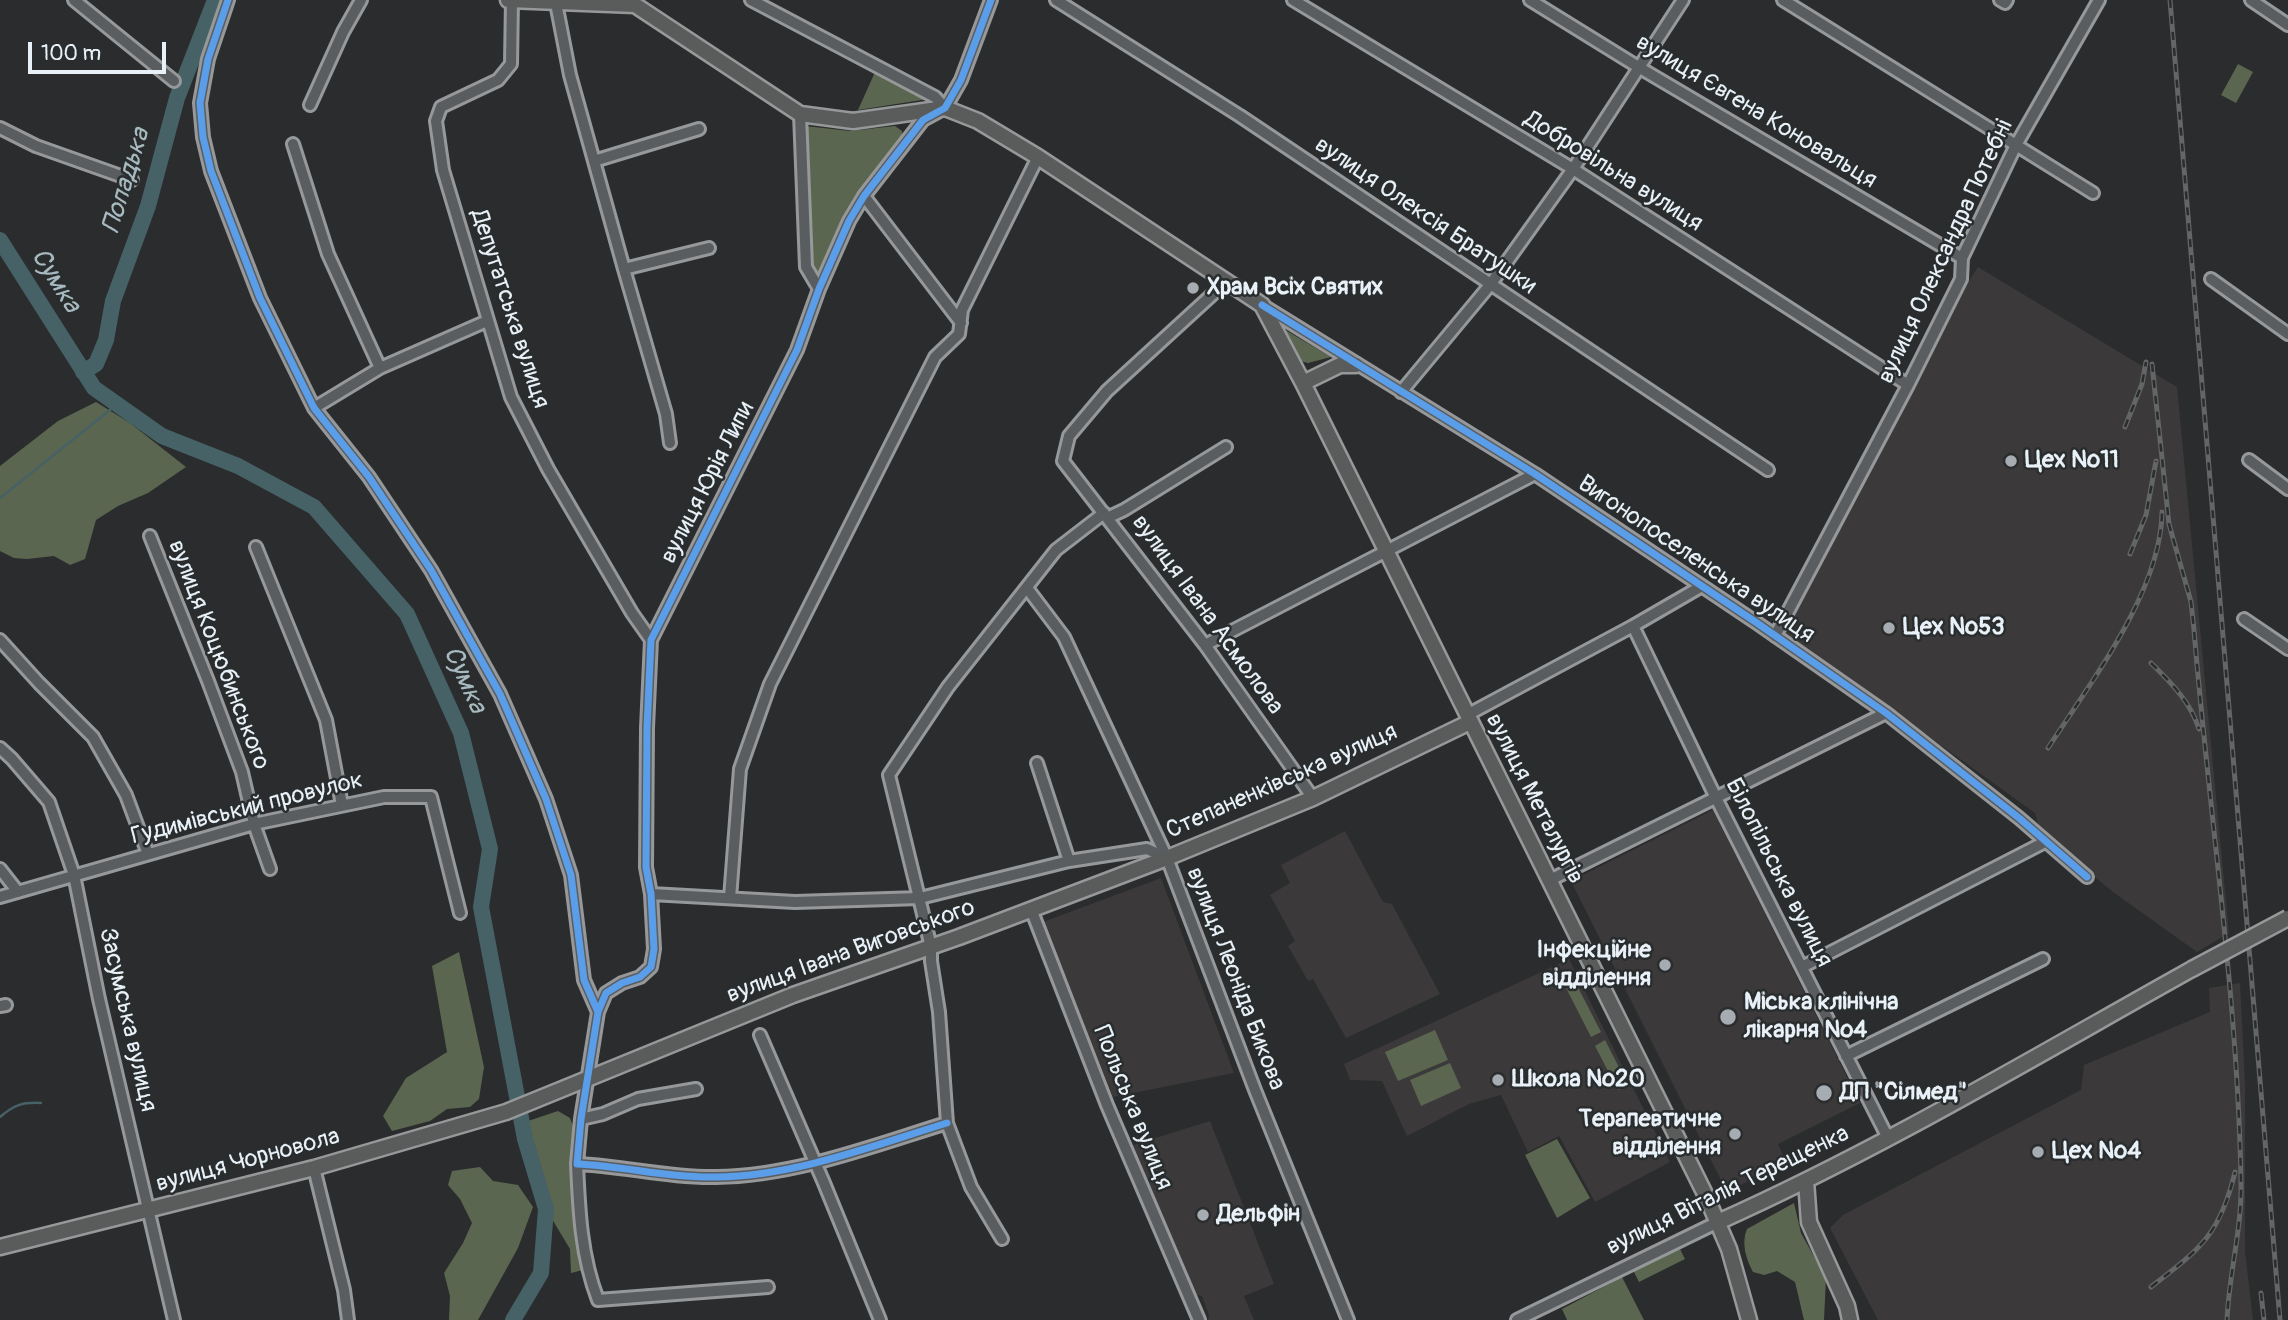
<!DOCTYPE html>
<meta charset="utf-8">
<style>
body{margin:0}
#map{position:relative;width:2288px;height:1320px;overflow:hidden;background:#2b2c2d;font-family:Pangolin,sans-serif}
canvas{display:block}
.scale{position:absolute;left:28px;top:42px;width:138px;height:32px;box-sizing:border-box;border:4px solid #e8f1f8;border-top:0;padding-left:9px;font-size:21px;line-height:24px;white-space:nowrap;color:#e8f1f8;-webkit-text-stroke:5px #2a2d2e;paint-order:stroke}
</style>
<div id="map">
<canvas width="2288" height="1320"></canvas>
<div class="scale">100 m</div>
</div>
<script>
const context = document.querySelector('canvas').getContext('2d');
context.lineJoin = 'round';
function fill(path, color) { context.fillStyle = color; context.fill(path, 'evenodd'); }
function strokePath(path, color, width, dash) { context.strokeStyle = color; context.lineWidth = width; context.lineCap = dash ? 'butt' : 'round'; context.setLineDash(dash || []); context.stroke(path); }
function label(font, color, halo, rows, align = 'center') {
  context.font = font + ' Pangolin,sans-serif'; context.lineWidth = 5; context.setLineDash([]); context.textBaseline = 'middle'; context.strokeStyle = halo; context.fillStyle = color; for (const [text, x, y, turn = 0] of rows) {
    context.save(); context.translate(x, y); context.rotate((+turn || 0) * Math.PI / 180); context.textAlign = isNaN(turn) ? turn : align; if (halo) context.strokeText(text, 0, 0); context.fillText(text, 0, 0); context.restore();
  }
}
const built = new Path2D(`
 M 1978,267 L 2177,387 L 2229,933 L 2197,952 L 2113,892 L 2040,831 L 2035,813 L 1785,633 L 1967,284 Z
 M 1713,810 L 1860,1103 L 1778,1144 L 1786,1162 L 1727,1192 L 1571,881 Z
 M 1345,831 L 1383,902 L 1392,904 L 1440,994 L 1346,1038 L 1313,979 L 1308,981 L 1288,946 L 1295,941 L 1270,895 L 1290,883 L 1281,865 Z
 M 1161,878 L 1234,1073 L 1113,1097 L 1043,922 Z
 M 1569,959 L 1670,1162 L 1595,1202 L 1559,1136 L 1528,1152 L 1501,1095 L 1469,1104 L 1407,1136 L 1382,1081 L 1350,1080 L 1344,1064 Z
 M 2240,983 L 2245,1084 L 2245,1251 L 2253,1320 L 1878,1320 L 1830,1228 L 1843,1215 L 2081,1090 L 2084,1065 L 2210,1012 L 2209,988 Z
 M 1210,1121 L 1274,1284 L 1244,1296 L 1254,1320 L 1208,1320 L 1209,1315 L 1202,1296 L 1193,1294 L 1130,1146 Z`);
const green = new Path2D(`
 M 2238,64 L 2253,72 L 2236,103 L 2221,95 Z
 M 875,72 L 928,99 L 858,110 Z
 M 805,126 L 850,131 L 895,126 L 902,131 L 902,137 L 851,207 L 818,274 L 811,265 Z
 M 1282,328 L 1331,357 L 1308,363 L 1300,361 Z
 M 96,402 L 130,423 L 186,467 L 148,493 L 118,506 L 96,520 L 85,559 L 70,565 L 54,556 L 27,559 L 14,558 L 0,551 L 0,466 L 58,421 Z
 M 459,952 L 484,1067 L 479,1099 L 470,1107 L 447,1109 L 430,1121 L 392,1131 L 383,1116 L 406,1078 L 447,1052 L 432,966 Z
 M 1570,972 L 1601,1032 L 1591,1037 L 1561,978 Z
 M 1435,1030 L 1448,1060 L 1398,1081 L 1385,1052 Z
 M 1605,1040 L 1628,1085 L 1618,1090 L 1595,1046 Z
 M 1450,1063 L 1461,1088 L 1421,1106 L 1410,1080 Z
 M 558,1111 L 570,1118 L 581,1147 L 574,1210 L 583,1270 L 571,1273 L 570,1249 L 546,1209 L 522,1123 Z
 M 1557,1139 L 1590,1198 L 1557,1218 L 1525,1155 Z
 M 480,1167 L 493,1181 L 518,1185 L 533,1207 L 518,1248 L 478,1320 L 449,1320 L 450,1296 L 444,1273 L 463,1243 L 472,1223 L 460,1199 L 448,1185 L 452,1171 Z
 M 1794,1203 L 1801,1233 L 1826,1278 L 1824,1320 L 1804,1320 L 1795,1282 L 1777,1271 L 1764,1275 L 1753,1272 C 1746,1259 1741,1243 1747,1229 Z
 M 1679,1247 L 1685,1259 L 1639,1282 L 1633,1270 Z
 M 1622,1277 L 1644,1320 L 1567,1320 L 1562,1309 Z`);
const stream = new Path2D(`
 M 0,498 L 116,405
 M 0,1117 C 14,1105 22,1102 41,1103`);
const river = new Path2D(`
 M 0,240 L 94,388 L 162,436 L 238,466 L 314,507 L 407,614 L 461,733 L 490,849 L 481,907 L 525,1139 L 546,1209 L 541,1273 L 513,1320
 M 83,372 L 96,364 L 106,340 L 113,301 L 148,206 L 177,98 L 215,0`);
const minor = new Path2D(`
 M 74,0 L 174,81
 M 228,0 L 208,59 L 200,103 L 203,137 L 211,171 L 260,298 L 314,408 L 369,477 L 431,570 L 500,694 L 546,799 L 571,875 L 584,980 L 598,1012 L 581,1119 L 577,1164 C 624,1166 669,1178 716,1177 C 795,1176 872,1146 947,1123
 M 512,0 L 511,64 L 498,80 L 441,107 L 436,121 L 443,170 L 511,397 L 548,469 L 632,613 L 651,640
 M 751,0 L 935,97 L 945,108
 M 1056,0 L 1240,116 L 1768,470
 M 1293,0 L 1573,169 L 1908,385
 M 1530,0 L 1640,68 L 1962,258
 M 1783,0 L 2093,193
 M 2000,0 L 2005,3 L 2007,0
 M 2251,0 L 2288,25
 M 556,3 L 570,75 L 594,161
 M 310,105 L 343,32 L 361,0
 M 800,114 L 806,267 L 819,289
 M 0,128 L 36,146 L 132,180
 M 293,144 L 328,254 L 380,368
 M 864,196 L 961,323
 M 624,269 L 594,161 L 699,129
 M 2211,279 L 2288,334
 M 1226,282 L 1107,391 L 1069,436 L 1063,461 L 1205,645 L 1313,798
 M 1262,305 L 1535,474 L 1757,623 L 1886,713 L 2019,818 L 2087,877
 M 1401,392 L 1490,285 L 1573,169 L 1683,0
 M 314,408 L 380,368 L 487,321
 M 670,443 L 666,414 L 624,269 L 709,248
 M 2249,460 L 2288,489
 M 1109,517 L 1124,510 L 1226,447
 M 150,536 L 208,681 L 242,772 L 254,824 L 270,869
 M 256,547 L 326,720 L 342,805
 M 1027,588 L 1064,637 L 1167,858 L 1255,1090 L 1348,1320
 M 2244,619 L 2288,649
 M 1633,626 L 1716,798 L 1888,1138
 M 1775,636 L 1908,385 L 1961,279 L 1962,258 L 2016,145 L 2099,0
 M 0,640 L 39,683 L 93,737 L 126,795 L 148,854
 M 1205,645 L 1535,474
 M 1467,715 L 1633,626 L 1702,586
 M 0,748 L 12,759 L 49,802 L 74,875 L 99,999 L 174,1320
 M 1037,763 L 1069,861
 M 0,869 L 18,892
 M 1550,880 L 1886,713
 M 651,894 L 795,902 L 920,898 L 1069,861 L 1147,849 L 1167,858
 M 0,897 L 254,824 L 384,797 L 431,797 L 460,913
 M 730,898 L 740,769 L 770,684 L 935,357 L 959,334 L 962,310 L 1038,157
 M 1031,909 L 1107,1105 L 1199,1320
 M 1802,967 L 2045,842
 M 0,1006 L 6,1005
 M 598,1012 L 606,993 L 622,983 L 640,977 L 651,967 L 654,949 L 651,894 L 646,867 L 647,728 L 651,640 L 797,350 L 819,289 L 849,221 L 864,196 L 923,120 L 945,108 L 961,80 L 991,0
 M 760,1035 L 824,1183 L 880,1320
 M 1846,1056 L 2043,959
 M 581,1119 L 603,1114 L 638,1099 L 696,1089
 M 577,1164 C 579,1210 581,1256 598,1300 L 768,1287
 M 314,1168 L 344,1290 L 348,1320
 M 1002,1239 L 971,1187 L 947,1123 L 939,1012 L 931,961 L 931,947 L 889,775 L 948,687 L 1056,550 L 1104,513
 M 1517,1320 L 1718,1222`);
const major = new Path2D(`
 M 508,0 L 635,5 L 800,114 L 853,121 L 945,108 L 978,121 L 1038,157 L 1262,305 L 1303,383 L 1707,1198 L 1729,1249 L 1749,1320
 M 1303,383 L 1340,365 L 1356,365
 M 1806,1181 L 1809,1222 L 1847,1306 L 1850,1320
 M 1718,1222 C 1881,1149 2036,1056 2192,969
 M 0,1247 L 314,1168 L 506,1112 L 793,995 L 959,937 L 1167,858 L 1313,798 L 1470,722`);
const rail = new Path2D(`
 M 2170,0 L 2280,1320
 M 2152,364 L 2169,524 L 2191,602 L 2194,630 C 2209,814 2238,998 2241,1183 C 2242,1229 2229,1273 2227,1320
 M 2125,427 L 2142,384 L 2146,362
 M 2130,554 L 2146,515 L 2156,461
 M 2151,663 C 2171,683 2190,701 2199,729
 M 2048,748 C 2090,683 2161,592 2162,512
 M 2151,1287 C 2200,1249 2220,1235 2235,1172
 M 2261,1293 L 2264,1320`);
const majorBridge = new Path2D(`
 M 2192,969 L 2288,918`);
const cycleway = new Path2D(`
 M 228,0 L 208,59 L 200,103 L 203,137 L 211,171 L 260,298 L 314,408 L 369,477 L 431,570 L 500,694 L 546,799 L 571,875 L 584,980 L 598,1012 L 581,1119 L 577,1164 C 624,1166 669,1178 716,1177 C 795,1176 872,1146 947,1123
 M 1262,305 L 1535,474 L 1757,623 L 1886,713 L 2019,818 L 2087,877
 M 598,1012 L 606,993 L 622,983 L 640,977 L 651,967 L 654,949 L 651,894 L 646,867 L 647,728 L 651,640 L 797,350 L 819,289 L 849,221 L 864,196 L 923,120 L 945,108 L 961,80 L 991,0`);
const markers = [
 [1193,288,7,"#a6acb1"],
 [2011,461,7,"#a6acb1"],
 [1889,628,7,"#a6acb1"],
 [1665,965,7,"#a6acb1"],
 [1728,1017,9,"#a6acb1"],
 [1498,1080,7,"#a6acb1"],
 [1824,1093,9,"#a6acb1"],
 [1735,1134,7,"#a6acb1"],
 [2038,1152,7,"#a6acb1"],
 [1203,1215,7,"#a6acb1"]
];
const streetNames = [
 ["вулиця Євгена Коновальця",1756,112,31],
 ["Добровільна вулиця",1613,172,32],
 ["вулиця Олексія Братушки",1425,216,34],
 ["вулиця Олександра Потебні",1946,252,-65],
 ["Депутатська вулиця",509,309,72],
 ["вулиця Юрія Липи",708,483,-63],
 ["Вигонопоселенська вулиця",1696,560,34],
 ["вулиця Івана Асмолова",1207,615,54],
 ["вулиця Коцюбинського",218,655,69],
 ["Степаненківська вулиця",1282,782,-24],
 ["вулиця Металургів",1534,799,63],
 ["Гудимівський провулок",247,809,-14],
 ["Білопільська вулиця",1778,873,63],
 ["вулиця Івана Виговського",851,952,-20],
 ["вулиця Леоніда Бикова",1235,979,69],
 ["Засумська вулиця",127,1020,77],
 ["Польська вулиця",1132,1108,68],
 ["вулиця Чорновола",248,1161,-15],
 ["вулиця Віталія Терещенка",1728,1191,-26]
];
const poiNames = [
 ["Храм Всіх Святих",1207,288],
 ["Цех №11",2025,461],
 ["Цех №53",1903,628],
 ["Інфекційне",1651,951,"right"],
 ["відділення",1651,979,"right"],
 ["Міська клінічна",1744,1003],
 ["лікарня №4",1744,1031],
 ["Школа №20",1512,1080],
 ["ДП \"Сілмед\"",1840,1093],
 ["Терапевтичне",1721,1120,"right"],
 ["відділення",1721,1148,"right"],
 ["Цех №4",2052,1152],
 ["Дельфін",1217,1215]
];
const waterNames = [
 ["Попадька",127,181,-73],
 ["Сумка",55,281,58],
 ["Сумка",464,680,66]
];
fill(built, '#3c393a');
fill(green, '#5b6650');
strokePath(stream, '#466266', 2.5);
strokePath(river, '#466266', 16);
strokePath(minor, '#96989a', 16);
strokePath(major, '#96989a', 19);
strokePath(minor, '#5a5d60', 10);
strokePath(major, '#5a5b5b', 14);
strokePath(rail, '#636566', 5);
strokePath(rail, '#2a2d2e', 2.5, [8]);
strokePath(majorBridge, '#96989a', 19, []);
strokePath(majorBridge, '#5a5b5b', 14);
strokePath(cycleway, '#5a9eea', 7);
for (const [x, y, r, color] of markers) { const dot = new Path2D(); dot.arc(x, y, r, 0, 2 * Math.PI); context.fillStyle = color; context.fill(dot); strokePath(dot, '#2a2d2e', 2.5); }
label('24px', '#e8f1f8', '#2a2d2e', streetNames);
label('bold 24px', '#e8f1f8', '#2a2d2e', poiNames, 'left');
label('italic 26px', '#a8bac0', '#2a2d2e', waterNames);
</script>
